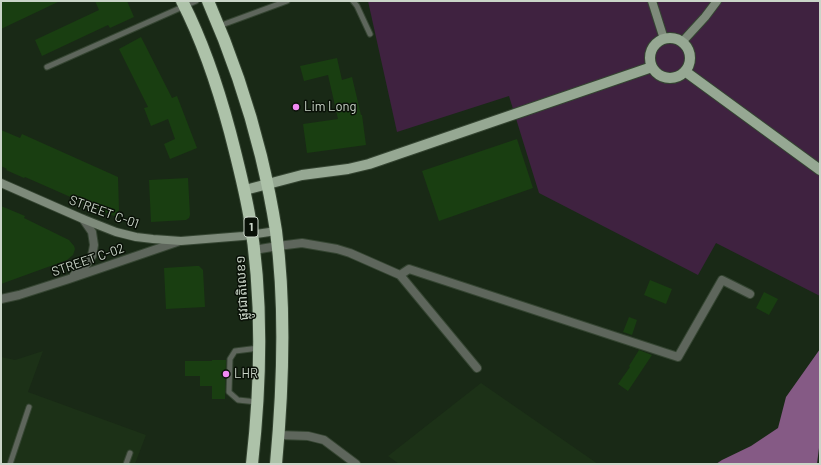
<!DOCTYPE html>
<meta charset="utf-8">
<style>
body{margin:0}
#map{position:relative;width:821px;height:465px;overflow:hidden;background:#192916;font-family:Barlow,sans-serif}
canvas{display:block}
.frame{position:absolute;inset:0;border:2px solid #cad5c8;pointer-events:none}
</style>
<div id="map">
<canvas width="821" height="465"></canvas>
<div class="frame"></div>
</div>
<script>
const context = document.querySelector('canvas').getContext('2d');
context.lineJoin = 'round';
function fill(path, color) { context.fillStyle = color; context.fill(path, 'evenodd'); }
function strokePath(path, color, width, dash) { context.strokeStyle = color; context.lineWidth = width; context.lineCap = dash ? 'butt' : 'round'; context.setLineDash(dash || []); context.stroke(path); }
function label(font, color, halo, rows, align = 'center') {
  context.font = font + ' Barlow,"Noto Sans Khmer",sans-serif'; context.lineWidth = 3; context.setLineDash([]); context.textBaseline = 'middle'; context.strokeStyle = halo; context.fillStyle = color; for (const [text, x, y, turn = 0] of rows) {
    context.save(); context.translate(x, y); context.rotate((+turn || 0) * Math.PI / 180); context.textAlign = isNaN(turn) ? turn : align; if (halo) context.strokeText(text, 0, 0); context.fillText(text, 0, 0); context.restore();
  }
}
const built = new Path2D(`
 M 43,351 L 28,392 L 146,435 L 135,464 L 1,464 L 1,357 L 15,360 Z
 M 481,383 L 598,464 L 399,464 L 388,456 Z`);
const green = new Path2D(`
 M 368,1 L 820,1 L 820,296 L 716,243 L 698,275 L 539,193 L 509,96 L 397,132 Z`);
const water = new Path2D(`
 M 820,349 L 820,440 L 817,464 L 716,464 L 722,460 L 751,446 L 778,428 L 786,397 Z`);
const building = new Path2D(`
 M 1,1 L 60,1 L 1,29 Z
 M 95,1 L 127,1 L 134,17 L 110,28 L 108,25 L 42,56 L 35,40 L 99,10 Z
 M 141,37 L 172,98 L 177,96 L 197,148 L 170,159 L 164,144 L 175,139 L 168,119 L 151,126 L 144,108 L 148,107 L 119,49 Z
 M 337,58 L 342,80 L 352,77 L 361,115 L 362,115 L 366,145 L 307,153 L 303,124 L 338,119 L 328,75 L 304,81 L 300,66 Z
 M 1,130 L 20,138 L 22,134 L 118,177 L 119,210 L 116,217 L 25,177 L 24,178 L 6,170 L 7,169 L 1,166 Z
 M 517,139 L 533,188 L 439,221 L 422,171 Z
 M 188,178 L 190,215 L 189,218 L 186,220 L 151,222 L 149,180 Z
 M 1,206 L 25,216 L 24,218 L 69,240 L 74,246 L 75,249 L 73,255 L 67,260 L 1,284 Z
 M 196,266 L 199,266 L 203,270 L 205,307 L 166,309 L 164,268 Z
 M 650,280 L 672,289 L 666,304 L 644,295 Z
 M 764,292 L 778,299 L 769,315 L 756,308 Z
 M 629,317 L 637,320 L 632,335 L 623,332 Z
 M 639,350 L 652,355 L 628,391 L 618,384 L 630,367 L 629,366 Z
 M 212,360 L 226,360 L 225,399 L 212,399 L 212,386 L 200,386 L 200,376 L 185,376 L 185,361 L 212,361 Z`);
const lane = new Path2D(`
 M 353,1 L 357,6 L 370,34
 M 219,26 L 287,1
 M 47,67 L 196,1
 M 257,402 L 238,400 L 229,392 L 230,359 L 235,351 L 259,348
 M 10,464 L 29,407
 M 126,464 L 130,453`);
const street = new Path2D(`
 M 254,250 L 278,246 L 302,243 L 337,249 L 350,253 L 400,275 L 477,368
 M 74,275 L 86,265 L 92,256 L 94,245 L 92,232 L 83,219
 M 400,275 L 409,269 L 678,357 L 722,280 L 750,294
 M 1,299 L 19,295 L 69,279 L 180,241
 M 278,435 L 308,436 L 324,440 L 356,464`);
const secondary = new Path2D(`
 M 652,1 L 664,39
 M 683,41 L 705,17 L 717,1
 M 1,183 L 83,219 L 116,232 L 136,237 L 153,239 L 181,241 L 243,236 L 276,231`);
const primary = new Path2D(`
 M650 58a20 20 0 1 1 40 0a20 20 0 1 1-40 0Z
 M 686,72 L 820,170
 M 245,190 L 302,175 L 348,169 L 369,164 L 652,67`);
const highway = new Path2D(`
 M 182,1 C 203,42 218,87 230,132 C 237,159 244,186 249,214 C 263,294 261,383 252,464
 M 208,1 C 230,51 248,103 261,156 C 267,181 272,205 276,231 C 286,306 283,388 276,464`);
const markers = [
 [296,107,4,"#f28af3"],
 [226,374,4,"#f28af3"]
];
const shields = [
 [251,227,14]
];
const shieldNames = [
 ["1",251,227]
];
const poiNames = [
 ["Lim Long",304,107],
 ["LHR",234,374]
];
const streetNames = [
 ["STREET C-01",104,212,20],
 ["STREET C-02",88,260,-19],
 ["ផ្លូវជាតិលេខ១",242,288,-93]
];
fill(built, '#1c3117');
fill(green, '#3f2240');
fill(water, '#855a85');
fill(building, '#193e11');
strokePath(lane, '#354532', 7);
strokePath(street, '#354532', 10);
strokePath(secondary, '#354532', 10);
strokePath(primary, '#354532', 12);
strokePath(highway, '#354532', 14);
strokePath(lane, '#5e665c', 5);
strokePath(street, '#5e665c', 8);
strokePath(secondary, '#7e8b7b', 8);
strokePath(primary, '#96a893', 10);
strokePath(highway, '#adc2a9', 12);
for (const [x, y, r, color] of markers) { const dot = new Path2D(); dot.arc(x, y, r, 0, 2 * Math.PI); context.fillStyle = color; context.fill(dot); strokePath(dot, '#091007', 1.5); }
for (const [x, y, w] of shields) { const box = new Path2D(); box.roundRect(x - w / 2, y - 10, w, 20, 3); context.fillStyle = '#091007'; context.fill(box); strokePath(box, '#cad5c8', 1); }
label('bold 12px', '#cad5c8', null, shieldNames);
label('13px', '#cad5c8', '#091007', poiNames, 'left');
label('13px', '#cad5c8', '#091007', streetNames);
</script>
